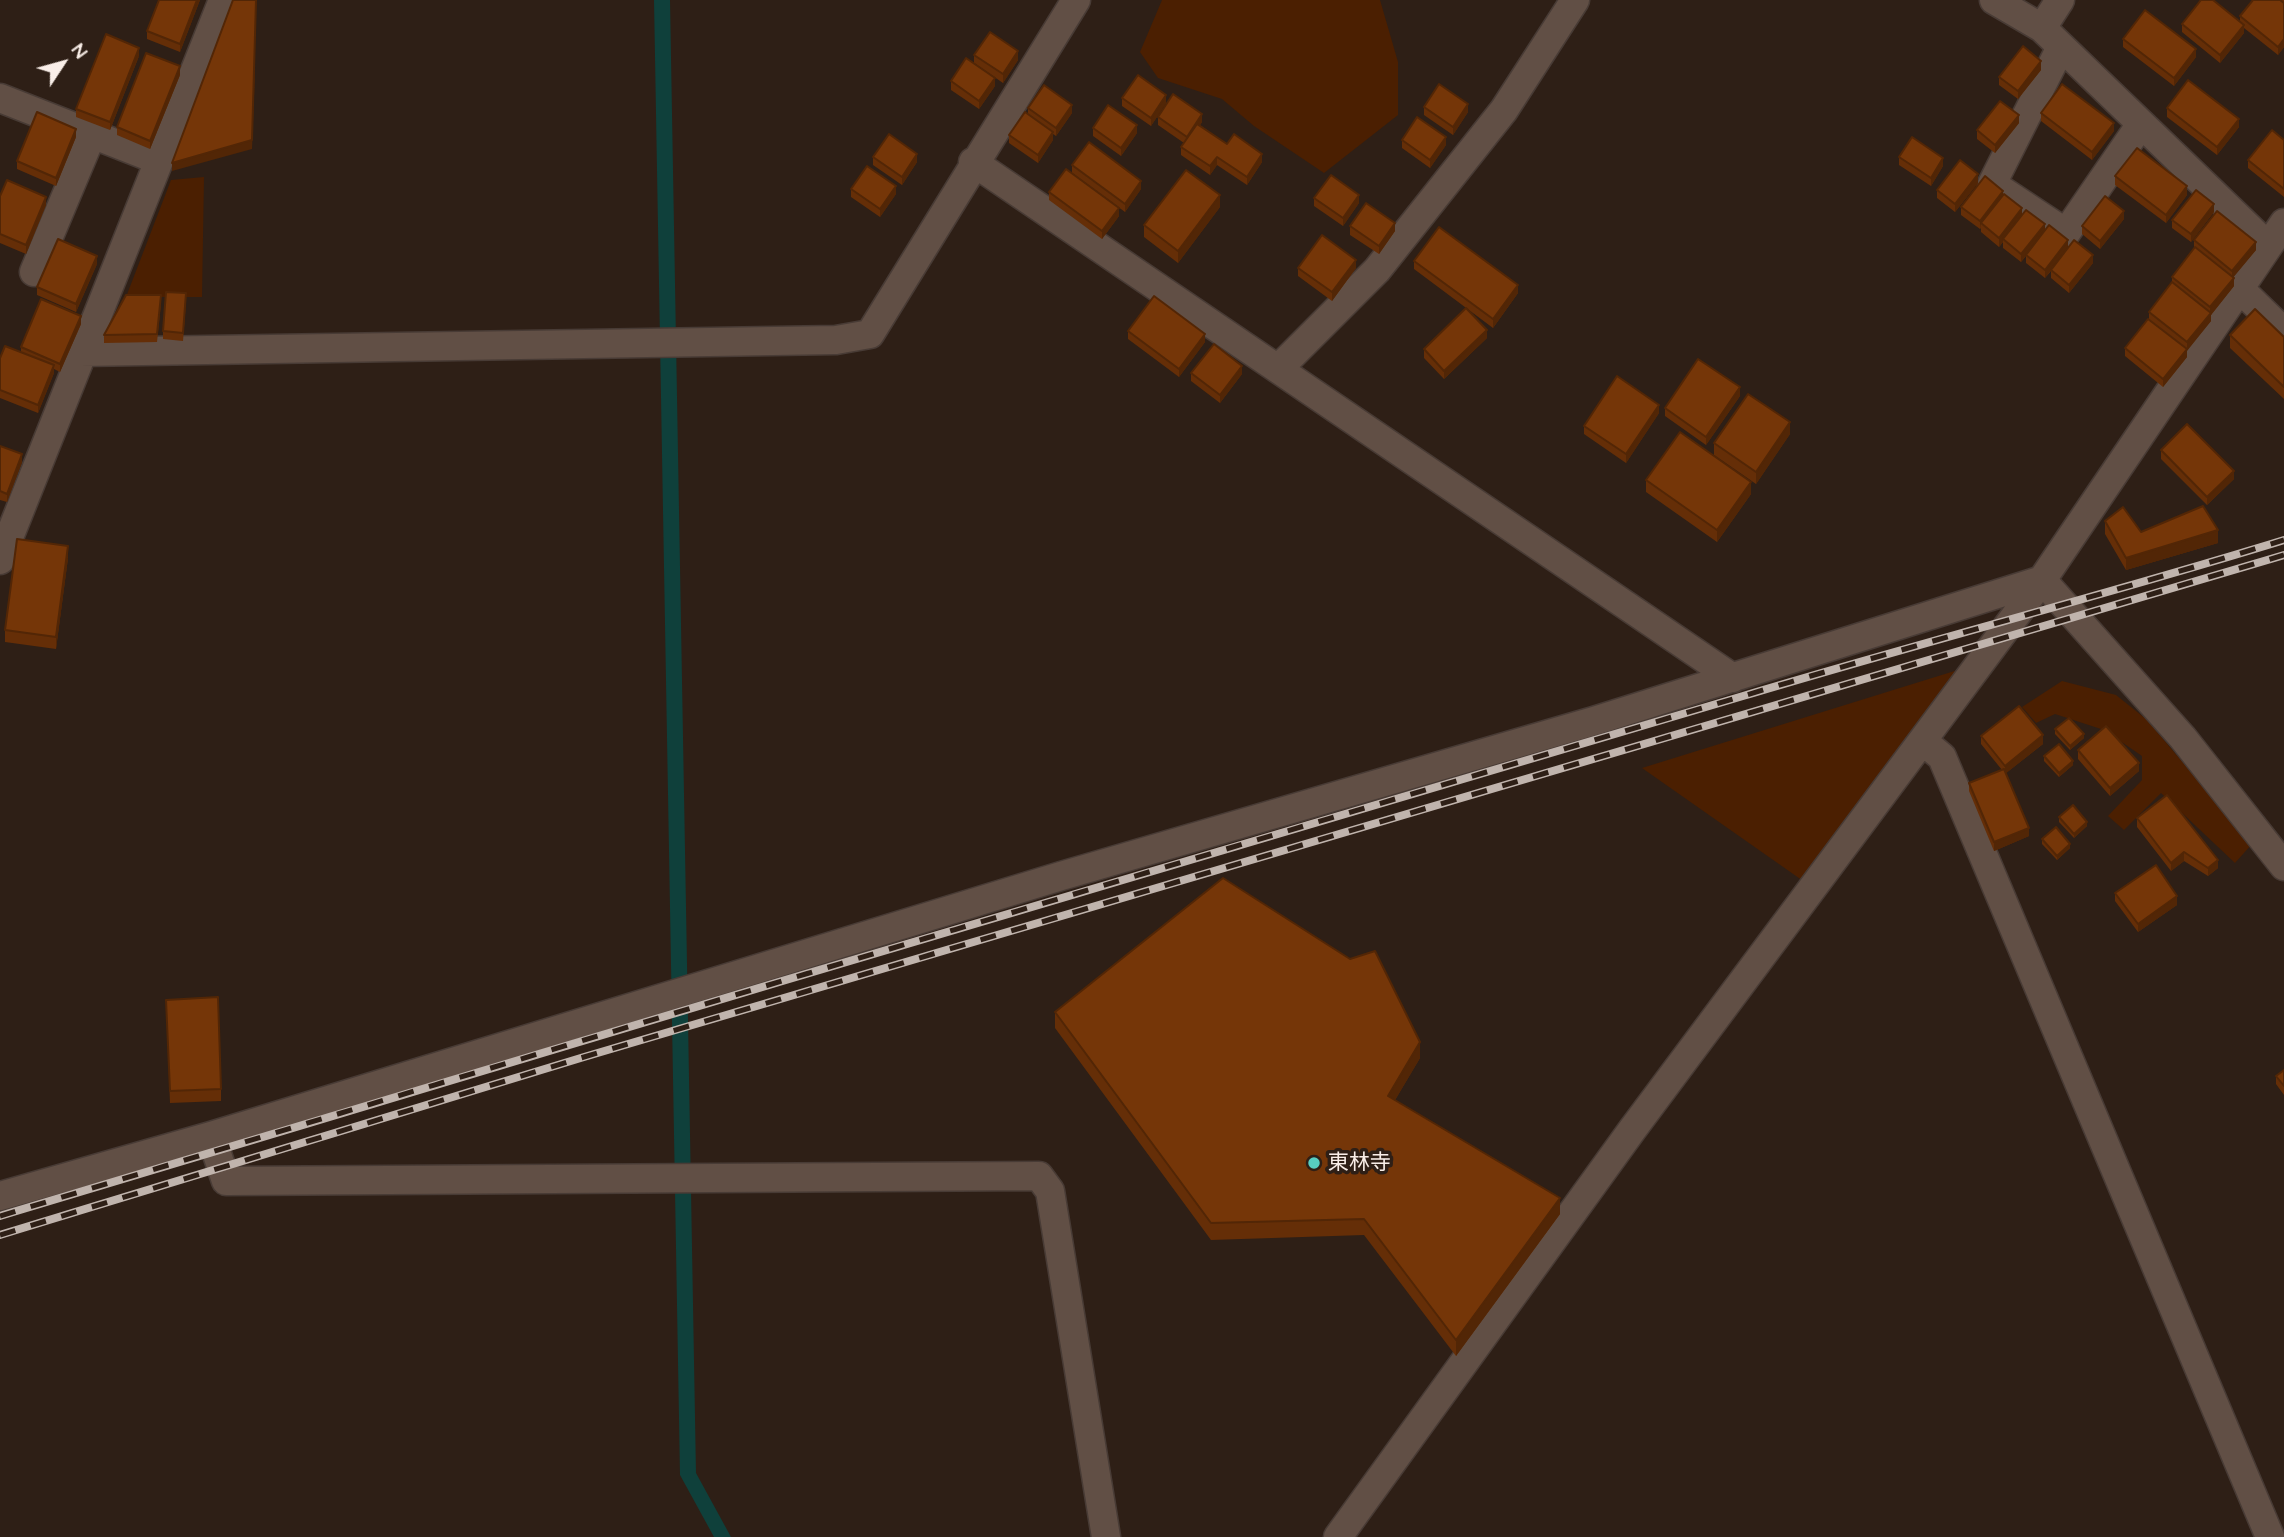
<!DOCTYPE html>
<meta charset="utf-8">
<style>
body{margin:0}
#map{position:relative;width:2284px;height:1537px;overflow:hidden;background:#2e1f16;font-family:Quicksand,sans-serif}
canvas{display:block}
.north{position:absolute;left:28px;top:28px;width:70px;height:70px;-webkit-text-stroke:5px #2e1f16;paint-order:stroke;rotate:54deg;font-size:19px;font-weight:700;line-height:28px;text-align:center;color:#f9eee8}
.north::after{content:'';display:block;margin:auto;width:24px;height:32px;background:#f9eee8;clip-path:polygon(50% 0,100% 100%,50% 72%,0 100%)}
</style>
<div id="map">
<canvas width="2284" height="1537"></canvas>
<div class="north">N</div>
</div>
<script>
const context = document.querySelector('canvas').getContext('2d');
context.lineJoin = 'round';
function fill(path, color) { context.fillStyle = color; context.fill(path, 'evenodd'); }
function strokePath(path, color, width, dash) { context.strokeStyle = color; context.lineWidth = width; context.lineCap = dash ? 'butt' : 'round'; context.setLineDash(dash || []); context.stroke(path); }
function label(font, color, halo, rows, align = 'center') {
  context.font = font + ' Quicksand,"Noto Sans JP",sans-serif'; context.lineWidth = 7; context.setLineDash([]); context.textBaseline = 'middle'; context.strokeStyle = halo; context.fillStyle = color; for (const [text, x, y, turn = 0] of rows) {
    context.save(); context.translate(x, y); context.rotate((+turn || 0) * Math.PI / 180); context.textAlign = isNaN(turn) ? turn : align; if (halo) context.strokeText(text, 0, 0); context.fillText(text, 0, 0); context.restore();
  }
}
const green = new Path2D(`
 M 1162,0 L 1380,0 L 1398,62 L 1398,115 L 1324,173 L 1254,126 L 1222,99 L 1158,78 L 1140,52 Z
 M 204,177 L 202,297 L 126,297 L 171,180 Z
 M 1961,669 L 1806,883 L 1642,768 Z
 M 2062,681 L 2116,695 L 2146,719 L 2252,844 L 2235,863 L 2161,793 L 2124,830 L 2108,816 L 2142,780 L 2142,756 L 2104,730 L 2055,714 L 2036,723 L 2022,707 Z`);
const water = new Path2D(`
 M 654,0 L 670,0 L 696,1473 L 731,1537 L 714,1537 L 680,1475 Z`);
const minor = new Path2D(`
 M 1994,0 L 2042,28 L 2268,246
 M 2042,28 L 2060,0
 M 2061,47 L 1992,184 L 2066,233 L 2141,124
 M 0,98 L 158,160
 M 973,162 L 1733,678
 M 34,272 L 92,134
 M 2241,290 L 2284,332
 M 81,352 L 836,340 L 870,334 L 1076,0
 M 1278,369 L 1377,270 L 1504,110 L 1575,0
 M 0,560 L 223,0
 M 2042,580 L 2183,738 L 2284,866
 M 1924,742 L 1942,757 L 2270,1537
 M 211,1136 L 226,1181 L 1039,1176 L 1050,1191 L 1106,1537
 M 0,1196 L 211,1136 L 1061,876 L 1594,721 L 2042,580
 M 1338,1537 L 1632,1130 L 2042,580 L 2284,223`);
const rail = new Path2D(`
 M 0,1216 C 580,1040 1162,868 1743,696 C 1923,642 2105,595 2284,540
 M 0,1235 L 584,1057 L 2284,555`);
const wall = new Path2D(`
 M 159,0 L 200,0 L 180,52 L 147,39 L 147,31 Z
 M 2253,0 L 2284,0 L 2284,47 L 2278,55 L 2244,28 L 2244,33 L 2220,63 L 2182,32 L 2182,24 L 2240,22 L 2240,16 Z
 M 2123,39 L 2196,57 L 2174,86 L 2123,47 Z
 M 974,55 L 1018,60 L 1003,83 L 974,63 Z
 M 139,56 L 110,130 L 76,117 L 76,109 Z
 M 2041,70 L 2018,99 L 1999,85 L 1999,77 Z
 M 180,75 L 150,149 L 117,135 L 117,127 Z
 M 951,81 L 995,86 L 979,109 L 951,90 Z
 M 1122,98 L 1166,103 L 1151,126 L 1122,106 Z
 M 1424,107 L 1468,112 L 1453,135 L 1424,115 Z
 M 1028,108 L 1072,113 L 1056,136 L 1053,134 L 1053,140 L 1038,163 L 1009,143 L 1009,135 L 1028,114 Z
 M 2167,108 L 2239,127 L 2217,155 L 2167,117 Z
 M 2041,113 L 2114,131 L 2092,160 L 2041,121 Z
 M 1158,117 L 1202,122 L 1200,125 L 1227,144 L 1262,162 L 1247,185 L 1217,165 L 1210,175 L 1181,155 L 1181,147 L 1184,143 L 1158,125 Z
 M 2019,123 L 1995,153 L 1977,139 L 1977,130 Z
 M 1093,128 L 1137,133 L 1121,156 L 1093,136 Z
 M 76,137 L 56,186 L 17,169 L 17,161 Z
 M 1402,140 L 1446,145 L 1430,168 L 1402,148 Z
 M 2284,140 L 2284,197 L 2248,168 L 2248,160 Z
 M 873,157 L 917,162 L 902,185 L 873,165 Z
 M 1899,157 L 1943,166 L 1931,186 L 1899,165 Z
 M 1072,165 L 1141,189 L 1125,212 L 1072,173 Z
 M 2115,176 L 2187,195 L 2166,223 L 2115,185 Z
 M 1978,183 L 1955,212 L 1937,198 L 1937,190 Z
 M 851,189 L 896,194 L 880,217 L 851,197 Z
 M 1049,192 L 1119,216 L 1102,239 L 1049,200 Z
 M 2003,194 L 2022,214 L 2068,248 L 2093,263 L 2069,293 L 2051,278 L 2051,271 L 2045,278 L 2026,263 L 2026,256 L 2021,262 L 2003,248 L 2003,242 L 1999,247 L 1981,232 L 1981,228 L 1980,229 L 1961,215 L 1961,207 Z
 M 0,196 L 46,205 L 26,254 L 0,243 Z
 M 1314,198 L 1359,203 L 1343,226 L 1314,206 Z
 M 1220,207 L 1178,263 L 1144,237 L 1144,225 Z
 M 2214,212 L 2191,242 L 2172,228 L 2172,220 Z
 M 2124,219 L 2100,249 L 2082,234 L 2082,226 Z
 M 1350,226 L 1395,231 L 1379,254 L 1350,235 Z
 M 2194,240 L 2256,250 L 2233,277 L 2234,286 L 2211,315 L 2211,321 L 2187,350 L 2187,357 L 2163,387 L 2125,356 L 2125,348 L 2149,319 L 2149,312 L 2172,283 L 2172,277 L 2194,248 Z
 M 1414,261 L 1518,293 L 1493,328 L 1414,269 Z
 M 97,264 L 76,312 L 37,295 L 37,287 Z
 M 1298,268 L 1356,268 L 1332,301 L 1298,276 Z
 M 186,302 L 183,341 L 163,339 L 163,331 Z
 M 161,303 L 157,342 L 104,343 L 104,335 Z
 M 81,324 L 60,372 L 54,369 L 54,373 L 38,413 L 0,398 L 0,358 L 21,352 L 21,347 Z
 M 1128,331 L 1205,342 L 1179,377 L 1128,339 Z
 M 2230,335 L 2284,337 L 2284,399 L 2230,348 Z
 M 1487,338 L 1444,379 L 1424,358 L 1424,349 Z
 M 1191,373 L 1242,374 L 1220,403 L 1191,381 Z
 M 1740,396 L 1706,445 L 1665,416 L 1665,408 Z
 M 1659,413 L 1626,463 L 1584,434 L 1584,426 Z
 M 1790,434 L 1756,484 L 1714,455 L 1714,443 Z
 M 0,446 L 22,462 L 7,502 L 0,500 Z
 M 2161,450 L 2234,479 L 2207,505 L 2161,459 Z
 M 1646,480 L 1751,494 L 1717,542 L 1646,492 Z
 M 2105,521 L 2141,532 L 2218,543 L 2126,570 L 2105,534 Z
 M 68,558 L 56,649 L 5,642 L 5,630 Z
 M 2055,729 L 2084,738 L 2070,750 L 2055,734 Z
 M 1981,736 L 2043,744 L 2006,773 L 2029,836 L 1994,851 L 1969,791 L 1969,783 L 2002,770 L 1981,744 Z
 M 2078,750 L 2139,771 L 2110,796 L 2078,759 Z
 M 2044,756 L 2073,765 L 2059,777 L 2044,761 Z
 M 2059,817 L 2087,826 L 2074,838 L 2059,822 Z
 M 2137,818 L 2218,868 L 2208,876 L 2184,861 L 2171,871 L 2137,827 Z
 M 2042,839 L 2070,848 L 2057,860 L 2042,844 Z
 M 2115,893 L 2177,905 L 2138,932 L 2115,901 Z
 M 166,1000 L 221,1089 L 221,1101 L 170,1103 Z
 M 1055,1012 L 1420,1058 L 1395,1100 L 1560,1214 L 1456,1356 L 1364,1235 L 1211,1240 L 1055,1028 Z
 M 2284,1070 L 2284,1095 L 2276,1084 L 2276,1076 Z`);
const shadedWall = new Path2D(`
 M 197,0 L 200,0 L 180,52 L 180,44 Z
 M 2244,25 L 2244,33 L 2220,63 L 2220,55 Z
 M 2284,39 L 2284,47 L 2278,55 L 2278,47 Z
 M 139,48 L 139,56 L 110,130 L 110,122 Z
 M 2196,49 L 2196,57 L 2174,86 L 2174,78 Z
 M 1018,51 L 1018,60 L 1003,83 L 1003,74 Z
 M 2041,61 L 2041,70 L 2018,99 L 2018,91 Z
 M 180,66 L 180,75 L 150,149 L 150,141 Z
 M 255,71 L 252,149 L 172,171 L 172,163 Z
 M 995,78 L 995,86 L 979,109 L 979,101 Z
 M 1166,95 L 1166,103 L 1151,126 L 1151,118 Z
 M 1468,104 L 1468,112 L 1453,135 L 1453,127 Z
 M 1072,105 L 1072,113 L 1056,136 L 1056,128 Z
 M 1202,114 L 1202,122 L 1187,145 L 1187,137 Z
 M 2019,115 L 2019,123 L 1995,153 L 1995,145 Z
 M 2239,119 L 2239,127 L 2217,155 L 2217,147 Z
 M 2114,123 L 2114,131 L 2092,160 L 2092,152 Z
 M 1137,125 L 1137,133 L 1121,156 L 1121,148 Z
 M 76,129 L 76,137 L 56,186 L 56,178 Z
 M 1053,132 L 1053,140 L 1038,163 L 1038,155 Z
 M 1446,137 L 1446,145 L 1430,168 L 1430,160 Z
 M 917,154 L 917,162 L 902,185 L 902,177 Z
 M 1262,154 L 1262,162 L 1247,185 L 1247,177 Z
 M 1217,157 L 1217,165 L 1210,175 L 1210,166 Z
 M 1943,158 L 1943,166 L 1931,186 L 1931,178 Z
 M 1978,174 L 1978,183 L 1955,212 L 1955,204 Z
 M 1141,181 L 1141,189 L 1125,212 L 1125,204 Z
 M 896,186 L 896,194 L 880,217 L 880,209 Z
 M 2187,186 L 2187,195 L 2166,223 L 2166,215 Z
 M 2003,191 L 2003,199 L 1981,223 L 1980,229 L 1980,221 Z
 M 1220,195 L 1220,207 L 1178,263 L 1178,251 Z
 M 1359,195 L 1359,203 L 1343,226 L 1343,218 Z
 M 46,197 L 46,205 L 26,254 L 26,245 Z
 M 2214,204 L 2214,212 L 2191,242 L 2191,234 Z
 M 1119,208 L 1119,216 L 1102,239 L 1102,231 Z
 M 2022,208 L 2022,216 L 2003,239 L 2003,242 L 1999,247 L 1999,238 Z
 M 2124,211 L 2124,219 L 2100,249 L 2100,241 Z
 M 1395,223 L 1395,231 L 1379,254 L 1379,246 Z
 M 2045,224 L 2045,232 L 2021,262 L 2021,254 Z
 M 2068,240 L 2068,248 L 2045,278 L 2045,270 Z
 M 2256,242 L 2256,250 L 2232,279 L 2232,271 Z
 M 2093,255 L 2093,263 L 2069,293 L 2069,285 Z
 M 97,256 L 97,264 L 76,312 L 76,304 Z
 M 1356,260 L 1356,268 L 1332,301 L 1332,292 Z
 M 2234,278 L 2234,286 L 2211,315 L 2211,321 L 2187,351 L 2187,342 L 2210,314 L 2210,307 Z
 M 1518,285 L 1518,293 L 1493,328 L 1493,319 Z
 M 81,316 L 81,324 L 60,372 L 60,364 Z
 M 1487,330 L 1487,338 L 1444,379 L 1444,371 Z
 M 1205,334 L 1205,342 L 1179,377 L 1179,369 Z
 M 2187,349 L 2187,357 L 2163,387 L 2163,379 Z
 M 54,365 L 54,373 L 38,413 L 38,405 Z
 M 1242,366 L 1242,374 L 1220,403 L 1220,395 Z
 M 1740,387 L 1740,396 L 1706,445 L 1706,437 Z
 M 1659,405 L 1659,413 L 1626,463 L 1626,454 Z
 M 1790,422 L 1790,434 L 1756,484 L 1756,472 Z
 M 22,454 L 22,462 L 7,502 L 7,494 Z
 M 2234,471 L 2234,479 L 2207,505 L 2207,497 Z
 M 1751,482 L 1751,494 L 1717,542 L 1717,530 Z
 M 2218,530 L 2218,543 L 2126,570 L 2126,558 Z
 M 68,546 L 68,558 L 56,649 L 56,637 Z
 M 2084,734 L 2084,738 L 2070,750 L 2070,746 Z
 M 2043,735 L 2043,744 L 2005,774 L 2005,766 Z
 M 2073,761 L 2073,765 L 2059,777 L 2059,773 Z
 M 2139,763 L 2139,771 L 2110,796 L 2110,788 Z
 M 2087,822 L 2087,826 L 2074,838 L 2074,834 Z
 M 2029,828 L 2029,836 L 1994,851 L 1994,842 Z
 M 2070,844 L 2070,848 L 2057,860 L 2057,856 Z
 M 2184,852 L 2184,861 L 2171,871 L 2171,863 Z
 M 2218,860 L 2218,868 L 2208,876 L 2208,868 Z
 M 2177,896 L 2177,905 L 2138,932 L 2138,924 Z
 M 1420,1042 L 1420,1058 L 1388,1112 L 1388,1096 Z
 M 1560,1198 L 1560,1214 L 1456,1356 L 1456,1340 Z`);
const building = new Path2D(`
 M 159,0 L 197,0 L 180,44 L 147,31 Z
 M 233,0 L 256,0 L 252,140 L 172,163 Z
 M 2201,0 L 2213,0 L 2244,25 L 2220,55 L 2182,24 Z
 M 2253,0 L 2280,0 L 2284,3 L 2284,39 L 2278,47 L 2240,16 Z
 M 2145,10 L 2196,49 L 2174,78 L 2123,39 Z
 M 990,32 L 1018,51 L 1003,74 L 974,55 Z
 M 106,34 L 139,48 L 110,122 L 76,109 Z
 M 2023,46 L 2041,61 L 2018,91 L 1999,77 Z
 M 146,53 L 180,66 L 150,141 L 117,127 Z
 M 966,58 L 995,78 L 979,101 L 951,81 Z
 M 1138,75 L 1166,95 L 1151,118 L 1122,98 Z
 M 2188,80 L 2239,119 L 2217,147 L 2167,108 Z
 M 1439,84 L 1468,104 L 1453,127 L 1424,107 Z
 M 2062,84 L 2114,123 L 2092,152 L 2041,113 Z
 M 1044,85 L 1072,105 L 1056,128 L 1028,108 Z
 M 1173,94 L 1202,114 L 1187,137 L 1158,117 Z
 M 2000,101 L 2019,115 L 1995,145 L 1977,130 Z
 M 1108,105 L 1137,125 L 1121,148 L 1093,128 Z
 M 37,112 L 76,129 L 56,178 L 17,161 Z
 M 1025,112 L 1053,132 L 1038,155 L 1009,135 Z
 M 1417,117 L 1446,137 L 1430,160 L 1402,140 Z
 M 1197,124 L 1227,144 L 1234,134 L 1262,154 L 1247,177 L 1217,157 L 1210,166 L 1181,147 Z
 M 2272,130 L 2284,140 L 2284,189 L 2248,160 Z
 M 889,134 L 917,154 L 902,177 L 873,157 Z
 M 1912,137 L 1943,158 L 1931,178 L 1899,157 Z
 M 1089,142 L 1141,181 L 1125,204 L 1072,165 Z
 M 2137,148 L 2187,186 L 2166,215 L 2115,176 Z
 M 1960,160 L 1978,174 L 1955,204 L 1937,190 Z
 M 867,166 L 896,186 L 880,209 L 851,189 Z
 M 1066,169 L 1119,208 L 1102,231 L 1049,192 Z
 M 1186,170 L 1220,195 L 1178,251 L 1144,225 Z
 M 1331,175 L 1359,195 L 1343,218 L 1314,198 Z
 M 1985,176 L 2003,191 L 1980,221 L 1961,207 Z
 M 7,180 L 46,197 L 26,245 L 0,234 L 0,196 Z
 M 2196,190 L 2214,204 L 2191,234 L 2172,220 Z
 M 2004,194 L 2022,208 L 1999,238 L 1981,223 Z
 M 2105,196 L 2124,211 L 2100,241 L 2082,226 Z
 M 1366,203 L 1395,223 L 1379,246 L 1350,226 Z
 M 2026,210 L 2045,224 L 2021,254 L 2003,239 Z
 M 2217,211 L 2256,242 L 2232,271 L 2194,240 Z
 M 2049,225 L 2068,240 L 2045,270 L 2026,255 Z
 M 1439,227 L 1518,285 L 1493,319 L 1414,261 Z
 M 1322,235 L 1356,260 L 1332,292 L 1298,268 Z
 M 58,239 L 97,256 L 76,304 L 37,287 Z
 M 2074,240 L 2093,255 L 2069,285 L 2051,270 Z
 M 2195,247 L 2234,278 L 2210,307 L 2172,277 Z
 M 2172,282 L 2211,313 L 2187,342 L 2149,312 Z
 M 166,292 L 186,293 L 183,333 L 163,331 Z
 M 126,295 L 161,295 L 157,334 L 104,335 Z
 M 1154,296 L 1205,334 L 1179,369 L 1128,331 Z
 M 41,299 L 81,316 L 60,364 L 21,347 Z
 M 1466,308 L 1487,330 L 1444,371 L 1424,349 Z
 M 2255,309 L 2284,337 L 2284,387 L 2230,335 Z
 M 2148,319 L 2187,349 L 2163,379 L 2125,348 Z
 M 1214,344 L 1242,366 L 1220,395 L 1191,373 Z
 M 5,346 L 54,365 L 38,405 L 0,390 L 0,358 Z
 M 1698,359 L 1740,387 L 1706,437 L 1665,408 Z
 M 1617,376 L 1659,405 L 1626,454 L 1584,426 Z
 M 1748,394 L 1790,422 L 1756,472 L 1714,443 Z
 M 2187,424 L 2234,471 L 2207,497 L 2161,450 Z
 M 1680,432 L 1751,482 L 1717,530 L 1646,480 Z
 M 0,446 L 22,454 L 7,494 L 0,491 Z
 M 2203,506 L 2218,530 L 2126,558 L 2105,521 L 2123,507 L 2141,532 Z
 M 17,539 L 68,546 L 56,637 L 5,630 Z
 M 2019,706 L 2043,735 L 2005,766 L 1981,736 Z
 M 2069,718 L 2084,734 L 2070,746 L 2055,729 Z
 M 2106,726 L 2139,763 L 2110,788 L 2078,750 Z
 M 2059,744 L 2073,761 L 2059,773 L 2044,756 Z
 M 2004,769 L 2029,828 L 1994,842 L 1969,783 Z
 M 2167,795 L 2218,860 L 2208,868 L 2184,852 L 2171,863 L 2137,818 Z
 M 2073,805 L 2087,822 L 2074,834 L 2059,817 Z
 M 2056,827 L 2070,844 L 2057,856 L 2042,839 Z
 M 2156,865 L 2177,896 L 2138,924 L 2115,893 Z
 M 1223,878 L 1350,959 L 1375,951 L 1420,1042 L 1388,1096 L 1560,1198 L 1456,1340 L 1364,1219 L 1211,1223 L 1055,1012 Z
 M 218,997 L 221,1089 L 170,1091 L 166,1000 Z
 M 2284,1070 L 2284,1086 L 2276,1076 Z`);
const markers = [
 [1314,1163,7,"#57cec1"]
];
const poiNames = [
 ["東林寺",1328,1163]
];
fill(green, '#4b1f01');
fill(water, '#0f403b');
strokePath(minor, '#483b35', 31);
strokePath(minor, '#614f45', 28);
strokePath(rail, '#c0b4ad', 8);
strokePath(rail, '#2e1f16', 5, [16]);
fill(wall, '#652e07');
fill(shadedWall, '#522606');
fill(building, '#753608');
strokePath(building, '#522606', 2);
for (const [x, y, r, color] of markers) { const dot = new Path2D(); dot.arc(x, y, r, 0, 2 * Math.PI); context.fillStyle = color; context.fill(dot); strokePath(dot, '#2e1f16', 2.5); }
label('21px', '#f9eee8', '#2e1f16', poiNames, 'left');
</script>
